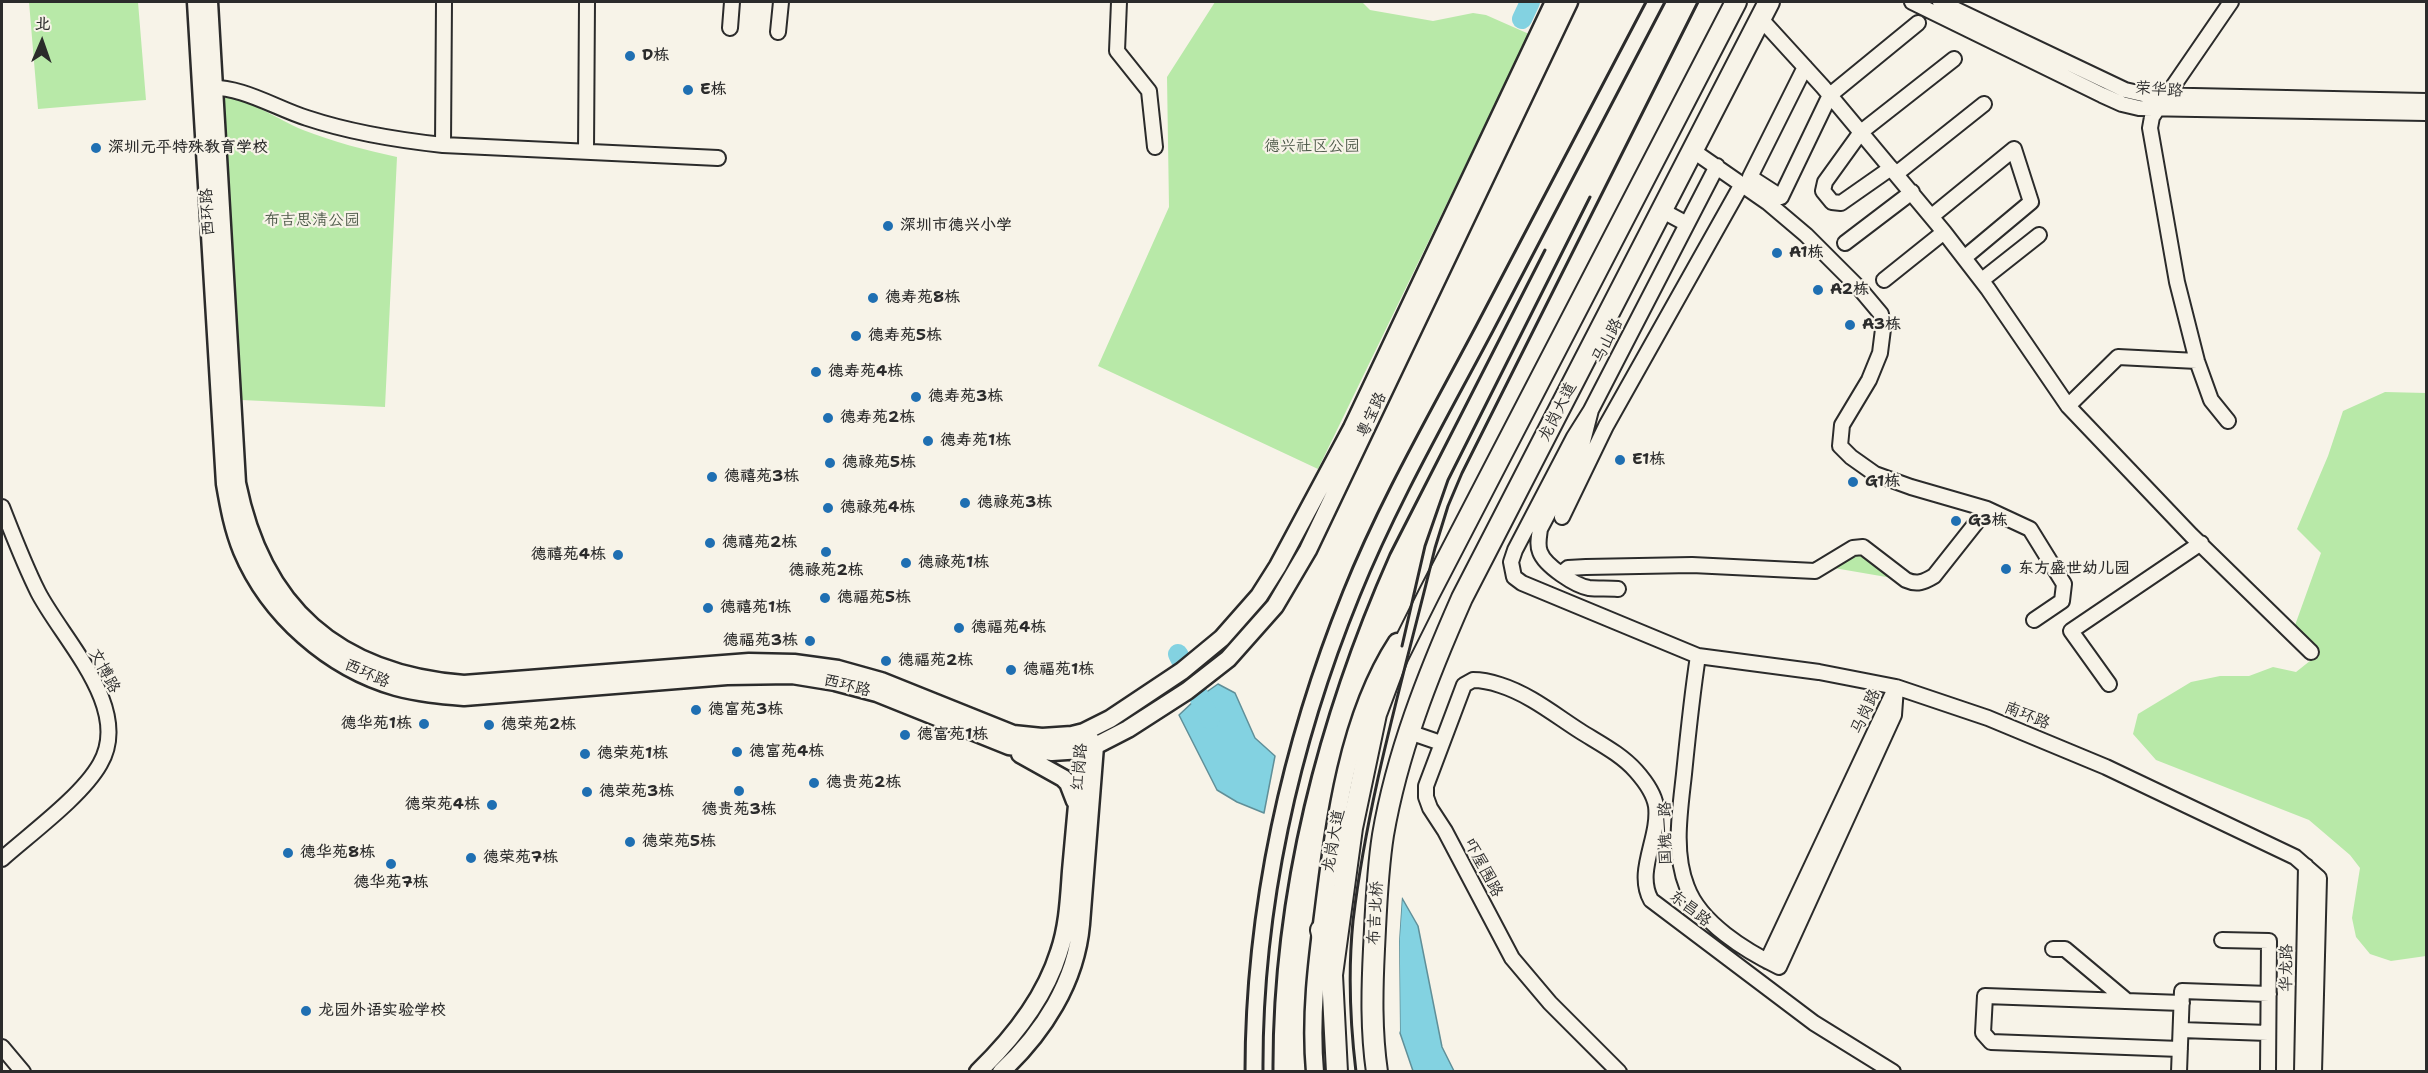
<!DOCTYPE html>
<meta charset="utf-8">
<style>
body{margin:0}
#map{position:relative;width:2428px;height:1073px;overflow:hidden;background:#f7f3e8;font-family:"Shantell Sans","LXGW WenKai TC",sans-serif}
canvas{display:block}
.frame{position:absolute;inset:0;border:3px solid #2b2b2b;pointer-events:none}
.north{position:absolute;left:12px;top:12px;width:60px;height:60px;-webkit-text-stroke:4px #f7f3e8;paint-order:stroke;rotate:2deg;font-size:16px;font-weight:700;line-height:24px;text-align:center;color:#2b2b2b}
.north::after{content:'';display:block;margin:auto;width:21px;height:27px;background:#2b2b2b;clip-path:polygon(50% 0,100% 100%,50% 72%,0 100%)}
</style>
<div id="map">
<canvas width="2428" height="1073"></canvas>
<div class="frame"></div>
<div class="north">北</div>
</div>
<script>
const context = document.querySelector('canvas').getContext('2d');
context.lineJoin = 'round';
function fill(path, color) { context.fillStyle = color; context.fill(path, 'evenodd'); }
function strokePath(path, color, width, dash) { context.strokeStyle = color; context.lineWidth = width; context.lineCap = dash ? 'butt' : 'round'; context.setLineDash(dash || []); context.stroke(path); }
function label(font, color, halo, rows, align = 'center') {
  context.font = font + ' "Shantell Sans","LXGW WenKai TC",sans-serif'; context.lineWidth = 4.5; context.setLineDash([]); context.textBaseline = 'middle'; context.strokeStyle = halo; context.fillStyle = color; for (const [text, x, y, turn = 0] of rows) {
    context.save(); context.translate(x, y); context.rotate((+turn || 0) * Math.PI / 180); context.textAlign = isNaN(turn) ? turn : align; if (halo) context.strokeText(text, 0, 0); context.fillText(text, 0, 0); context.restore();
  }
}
const green = new Path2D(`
 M 29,2 L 138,2 L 146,100 L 38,109 Z
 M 1215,2 L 1362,2 L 1370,10 L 1433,21 L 1473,13 L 1486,15 L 1529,34 L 1318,469 L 1098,366 L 1169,207 L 1167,77 Z
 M 222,97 C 249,98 278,120 303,130 C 334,142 365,150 397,157 L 385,407 L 242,400 Z
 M 2385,392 L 2426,393 L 2426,956 L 2391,961 L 2370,954 L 2356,937 L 2352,918 L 2360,868 L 2350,855 L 2309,820 L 2156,760 L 2133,734 L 2138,714 L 2191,682 L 2220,676 L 2249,676 L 2273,667 L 2296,672 L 2320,653 L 2294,628 L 2321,553 L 2297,529 L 2328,456 L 2343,411 Z
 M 1852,547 L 1898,579 L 1834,568 Z`);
const water = new Path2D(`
 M 1218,684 L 1235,693 L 1255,738 L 1275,756 L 1264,813 L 1237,802 L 1217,790 L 1179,715 L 1195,700 Z
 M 1402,898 L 1418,926 L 1442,1047 L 1454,1071 L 1413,1071 L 1400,1033 L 1399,941 Z`);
const pier = new Path2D(`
 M 1402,895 L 1399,941 L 1400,1033 L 1397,1026 L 1396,941 L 1399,898 Z`);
const river = new Path2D(`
 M 1522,19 L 1530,2
 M 1178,654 L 1210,719`);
const minor = new Path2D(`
 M 1119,2 L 1117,51 L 1149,91 L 1155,147
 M 1912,2 L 2102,95 L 2122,104 L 2139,108 L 2426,113
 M 1940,2 L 2125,90 L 2147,95 L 2426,101
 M 1760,18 L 1823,87 L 1944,232 L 1988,289 L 2068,406 L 2191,535 L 2311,652
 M 730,28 L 732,2
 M 778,32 L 781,2
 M 1805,67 L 1750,177 L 1781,197 L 1830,95 L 1918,23
 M 206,88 C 241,85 275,108 307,118 C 352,133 397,140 443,145 L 718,158
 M 443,145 L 444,2
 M 1692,150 L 1767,202 L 1806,235 L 1860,289 L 1881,314 L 1883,329 L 1880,353 L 1869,380 L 1842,425 L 1840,446 L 1851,457 L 1875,474 L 1911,487 L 1987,509 L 2030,529 L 2064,584 L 2062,601 L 2034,620
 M 586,151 L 587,2
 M 1891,168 L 1841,203 L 1832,202 L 1823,191 L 1825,182 L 1861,132 L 1954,59
 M 1896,174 L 1984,104
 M 1661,210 L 1687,224
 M 1932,216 L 2014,149 L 2031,202 L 1964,258
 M 1845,243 L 1912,192
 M 1884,280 L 1944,232
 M 1982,280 L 2039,235
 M 2068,406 L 2118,357 L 2197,361
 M 1591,410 L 1574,437 L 1515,550 L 1511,562 L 1514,577 L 1522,583 L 1698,656 L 1819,672 L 1896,687 L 1988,718 L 2106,767 L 2295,857 L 2319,878 L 2314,1072
 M 2228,421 L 2211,400 L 2197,361 L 2177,282 L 2150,128 L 2152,117 L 2231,2
 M 2,507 C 13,535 24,564 38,592 C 62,639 133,708 100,764 C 82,796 30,834 2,859
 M 1562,517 L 1606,426 L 1742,184
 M 1561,574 L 1568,568 L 1586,567 L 1692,565 L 1815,571 L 1853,548 L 1863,547 L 1906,580 C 1917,585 1924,582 1934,576 L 1987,509
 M 1618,589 C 1609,588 1598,589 1589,588 C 1576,586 1545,566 1540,552 C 1537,545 1539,537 1540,529 L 1580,453 L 1591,410 L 1717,166
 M 1698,656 C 1692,695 1688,734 1684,774 C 1680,811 1673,852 1687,887 C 1700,923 1746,951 1779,967 L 1894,715 L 1896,687
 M 2109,684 L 2071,631 L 2201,543
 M 1409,732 L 1441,743
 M 2222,940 L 2269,941 L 2268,1072
 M 2053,949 L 2065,949 L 2127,1001
 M 1767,961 L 1892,695
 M 2181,1030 L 2268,1033
 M 2,1047 L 23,1072
 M 2180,1049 L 1991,1042 L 1983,1033 L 1985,996 L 2182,1003
 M 1619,1072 L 1550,1003 L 1512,958 L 1445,831 L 1430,808 L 1426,797 L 1426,786 L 1464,685 L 1473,680 C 1482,680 1491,682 1500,685 C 1529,694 1555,715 1580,731 C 1599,743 1621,754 1636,771 C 1644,780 1654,794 1656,806 C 1660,838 1635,871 1651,900 L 1814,1023 L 1893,1072
 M 2179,1072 L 2182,991 L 2269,994
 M 2302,1072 L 2306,866`);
const major = new Path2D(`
 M 196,2 L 225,484 C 229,507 233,529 242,551 C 269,615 329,668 396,687 C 418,693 441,695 464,697 L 727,676 L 792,675 L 835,682 L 877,693 L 1009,746 L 1052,752 L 1082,750 L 1095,746 L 1128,729 L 1187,691 L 1228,659 L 1275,606 L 1308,550 L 1569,2
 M 209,2 L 237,483 C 262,607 337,674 464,684 L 749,662 L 794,663 L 838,669 L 881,681 L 1013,734 L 1042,737 L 1072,735 L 1084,732 L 1110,719 L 1182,671 L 1222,638 L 1259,596 L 1278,566 L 1352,428 L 1554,2
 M 1020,754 L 1063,778 L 1068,783 L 1075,801
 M 978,1072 C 1012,1039 1045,997 1059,952 C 1068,926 1069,898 1071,871 C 1075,827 1079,783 1083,739
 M 1001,1072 C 1043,1033 1076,982 1081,924 L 1095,746 L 1090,739
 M 1315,1072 C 1310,1017 1317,962 1324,908 C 1335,820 1348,717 1397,642`);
const highway = new Path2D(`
 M 1321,930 L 1329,963
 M 1337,1072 L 1332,975 L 1352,828 L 1376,714 L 1397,658 L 1429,594 L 1736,2
 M 1377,1072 C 1371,1031 1372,990 1374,949 C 1376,911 1377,873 1383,835 C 1397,753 1428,675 1462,598 L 1769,2`);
const rail = new Path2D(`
 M 1402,646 L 1425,546 L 1448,480 L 1590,197
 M 1245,1072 C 1245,907 1282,742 1343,591 C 1380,499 1430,413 1476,326 C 1532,218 1589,110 1646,2
 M 1263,1072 C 1262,910 1299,745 1360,596 C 1397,505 1447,418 1493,331 C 1550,221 1607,111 1665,2
 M 1273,1072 C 1272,893 1318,716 1390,554 L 1545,250
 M 1356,1072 C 1350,1022 1348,971 1353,921 C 1368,794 1405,672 1435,548 L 1448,506 L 1462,473 L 1698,2`);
const markers = [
 [630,56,6,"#1f6fb2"],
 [688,90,6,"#1f6fb2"],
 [96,148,6,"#1f6fb2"],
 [888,226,6,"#1f6fb2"],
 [1777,253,6,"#1f6fb2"],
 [1818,290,6,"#1f6fb2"],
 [873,298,6,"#1f6fb2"],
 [1850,325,6,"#1f6fb2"],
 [856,336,6,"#1f6fb2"],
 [816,372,6,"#1f6fb2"],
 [916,397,6,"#1f6fb2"],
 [828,418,6,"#1f6fb2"],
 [928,441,6,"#1f6fb2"],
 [1620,460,6,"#1f6fb2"],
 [830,463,6,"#1f6fb2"],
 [712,477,6,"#1f6fb2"],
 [1853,482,6,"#1f6fb2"],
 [965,503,6,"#1f6fb2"],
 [828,508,6,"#1f6fb2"],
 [1956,521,6,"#1f6fb2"],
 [710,543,6,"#1f6fb2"],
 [826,552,6,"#1f6fb2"],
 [618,555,6,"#1f6fb2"],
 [906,563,6,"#1f6fb2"],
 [2006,569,6,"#1f6fb2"],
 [825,598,6,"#1f6fb2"],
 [708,608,6,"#1f6fb2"],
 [959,628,6,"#1f6fb2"],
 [810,641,6,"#1f6fb2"],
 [886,661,6,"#1f6fb2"],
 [1011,670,6,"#1f6fb2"],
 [696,710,6,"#1f6fb2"],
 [424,724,6,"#1f6fb2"],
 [489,725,6,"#1f6fb2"],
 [905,735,6,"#1f6fb2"],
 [737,752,6,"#1f6fb2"],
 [585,754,6,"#1f6fb2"],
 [814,783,6,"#1f6fb2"],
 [739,791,6,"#1f6fb2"],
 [587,792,6,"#1f6fb2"],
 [492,805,6,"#1f6fb2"],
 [630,842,6,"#1f6fb2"],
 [288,853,6,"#1f6fb2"],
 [471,858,6,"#1f6fb2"],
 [391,864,6,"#1f6fb2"],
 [306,1011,6,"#1f6fb2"]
];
const poiNames = [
 ["D栋",642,56],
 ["E栋",700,90],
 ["深圳元平特殊教育学校",108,148],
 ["深圳市德兴小学",900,226],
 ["A1栋",1789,253],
 ["A2栋",1830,290],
 ["德寿苑8栋",885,298],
 ["A3栋",1862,325],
 ["德寿苑5栋",868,336],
 ["德寿苑4栋",828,372],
 ["德寿苑3栋",928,397],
 ["德寿苑2栋",840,418],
 ["德寿苑1栋",940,441],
 ["E1栋",1632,460],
 ["德禄苑5栋",842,463],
 ["德禧苑3栋",724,477],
 ["G1栋",1865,482],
 ["德禄苑3栋",977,503],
 ["德禄苑4栋",840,508],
 ["G3栋",1968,521],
 ["德禧苑2栋",722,543],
 ["德禧苑4栋",606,555,"right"],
 ["德禄苑1栋",918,563],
 ["东方盛世幼儿园",2018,569],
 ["德禄苑2栋",826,571,"center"],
 ["德福苑5栋",837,598],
 ["德禧苑1栋",720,608],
 ["德福苑4栋",971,628],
 ["德福苑3栋",798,641,"right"],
 ["德福苑2栋",898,661],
 ["德福苑1栋",1023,670],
 ["德富苑3栋",708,710],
 ["德华苑1栋",412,724,"right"],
 ["德荣苑2栋",501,725],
 ["德富苑1栋",917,735],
 ["德富苑4栋",749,752],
 ["德荣苑1栋",597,754],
 ["德贵苑2栋",826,783],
 ["德荣苑3栋",599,792],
 ["德荣苑4栋",480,805,"right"],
 ["德贵苑3栋",739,810,"center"],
 ["德荣苑5栋",642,842],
 ["德华苑8栋",300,853],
 ["德荣苑7栋",483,858],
 ["德华苑7栋",391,883,"center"],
 ["龙园外语实验学校",318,1011]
];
const streetNames = [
 ["荣华路",2159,90,4],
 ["西环路",208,212,-93],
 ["马山路",1608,341,-63],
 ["龙岗大道",1558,412,-63],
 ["粤宝路",1372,415,-65],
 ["文博路",104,671,62],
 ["西环路",367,674,24],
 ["西环路",847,686,14],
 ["马岗路",1866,712,-65],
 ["南环路",2027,716,22],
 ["红岗路",1080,767,-85],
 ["国槐一路",1666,833,-91],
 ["龙岗大道",1334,841,-80],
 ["吓屋围路",1483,868,62],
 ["东昌路",1690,909,38],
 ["布吉北桥",1376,913,-87],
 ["华龙路",2287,968,-89]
];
const parkNames = [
 ["德兴社区公园",1312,147],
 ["布吉思清公园",312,221]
];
fill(green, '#b8e9a8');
fill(water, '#83d2e1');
strokePath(water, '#608f98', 1.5);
fill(pier, '#f7f3e8');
strokePath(river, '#83d2e1', 20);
strokePath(minor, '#2b2b2b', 18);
strokePath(major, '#2b2b2b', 21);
strokePath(highway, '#2b2b2b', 24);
strokePath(minor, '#f7f3e8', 14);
strokePath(major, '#f7f3e8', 16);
strokePath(highway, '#f7f3e8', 20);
strokePath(rail, '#2b2b2b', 3);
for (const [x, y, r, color] of markers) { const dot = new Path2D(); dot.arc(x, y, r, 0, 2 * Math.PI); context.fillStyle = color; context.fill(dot); strokePath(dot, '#f7f3e8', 2); }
label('bold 16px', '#2b2b2b', '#f7f3e8', poiNames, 'left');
label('16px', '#2b2b2b', '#f7f3e8', streetNames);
label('16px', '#4e5a4a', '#f7f3e8', parkNames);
</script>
